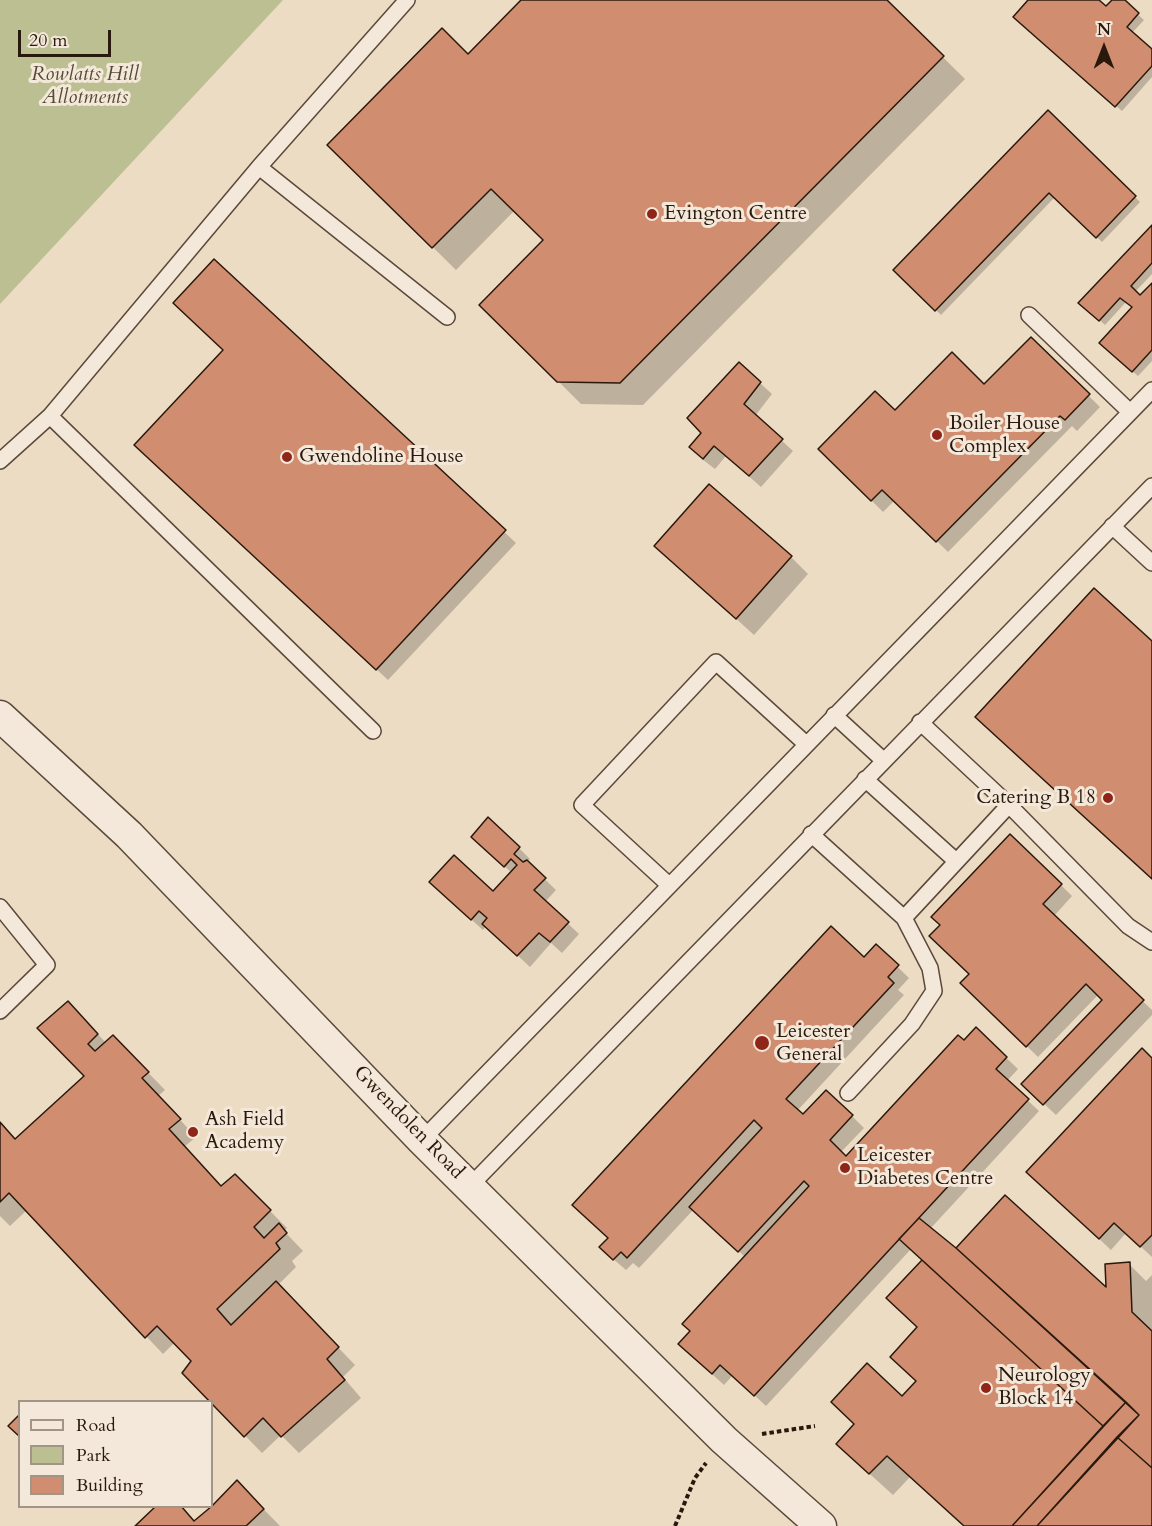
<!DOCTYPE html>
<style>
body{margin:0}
#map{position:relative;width:1152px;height:1526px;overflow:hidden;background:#eddcc4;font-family:Cardo,serif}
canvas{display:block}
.legend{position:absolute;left:18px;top:1400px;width:195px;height:108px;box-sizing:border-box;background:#f3e8d9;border:2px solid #a29587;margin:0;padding:8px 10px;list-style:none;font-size:18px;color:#29180c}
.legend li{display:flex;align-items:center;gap:12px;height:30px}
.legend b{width:30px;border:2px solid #a29587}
.north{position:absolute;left:1074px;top:18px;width:60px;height:60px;-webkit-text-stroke:4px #f3e8d9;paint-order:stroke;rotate:0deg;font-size:16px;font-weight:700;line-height:24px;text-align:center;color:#29180c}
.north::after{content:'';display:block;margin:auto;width:21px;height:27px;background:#29180c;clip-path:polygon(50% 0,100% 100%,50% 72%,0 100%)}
.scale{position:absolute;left:18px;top:30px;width:93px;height:27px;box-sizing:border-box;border:3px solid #29180c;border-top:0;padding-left:8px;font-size:18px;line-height:21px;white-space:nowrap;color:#29180c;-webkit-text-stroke:4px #f3e8d9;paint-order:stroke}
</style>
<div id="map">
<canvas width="1152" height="1526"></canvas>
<ul class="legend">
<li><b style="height:8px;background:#f3e8d9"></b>Road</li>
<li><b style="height:16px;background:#bcbf91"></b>Park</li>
<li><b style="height:16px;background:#d08d6f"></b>Building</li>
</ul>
<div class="north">N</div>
<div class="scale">20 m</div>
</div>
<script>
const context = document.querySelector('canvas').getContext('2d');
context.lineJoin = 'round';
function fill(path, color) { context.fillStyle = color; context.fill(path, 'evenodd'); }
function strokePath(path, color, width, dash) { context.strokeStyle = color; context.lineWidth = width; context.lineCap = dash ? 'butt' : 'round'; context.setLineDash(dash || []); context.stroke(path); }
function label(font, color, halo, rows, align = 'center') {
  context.font = font + ' Cardo,serif'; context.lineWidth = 6; context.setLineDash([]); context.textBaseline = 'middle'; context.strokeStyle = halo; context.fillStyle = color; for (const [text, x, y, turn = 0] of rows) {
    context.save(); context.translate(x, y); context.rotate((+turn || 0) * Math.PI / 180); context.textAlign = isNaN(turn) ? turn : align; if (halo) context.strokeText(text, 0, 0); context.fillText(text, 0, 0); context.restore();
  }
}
const green = new Path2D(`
 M 0,0 L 283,0 L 0,304 Z`);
const shadow = new Path2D(`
 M 523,0 L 885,0 L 965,79 L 643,405 L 581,404 L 482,305 L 545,240 L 515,210 L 456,270 L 329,145 L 468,56 Z
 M 1030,0 L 1097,0 L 1106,8 L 1114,0 L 1122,0 L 1144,20 L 1132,33 L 1152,51 L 1152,77 L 1122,111 L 1020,22 Z
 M 1048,112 L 1140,202 L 1102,242 L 1055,197 L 941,315 L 895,270 Z
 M 1152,227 L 1152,274 L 1135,292 L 1140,297 L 1152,285 L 1152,361 L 1138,376 L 1106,349 L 1133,307 L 1126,302 L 1105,325 L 1086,308 Z
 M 214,261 L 516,543 L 388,680 L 148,456 L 225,350 Z
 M 1031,339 L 1100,407 L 1077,431 L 1072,426 L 948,552 L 895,500 L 883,512 L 820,449 L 895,413 L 984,387 Z
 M 739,364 L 772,394 L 755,416 L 793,451 L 761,487 L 726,456 L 715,469 L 702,459 L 703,433 Z
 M 656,546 L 791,557 L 808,574 L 754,635 Z
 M 484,848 L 519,848 L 530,859 L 527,862 L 556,890 L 545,902 L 579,934 L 562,953 L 551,943 L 530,967 L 486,926 L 483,930 L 443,894 L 493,893 L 512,873 Z
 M 1061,885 L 1072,896 L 1054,916 L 1152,1010 L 1152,1015 L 1056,1115 L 1023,1084 L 1104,1000 L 1098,995 L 1038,1057 L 962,983 Z
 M 876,946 L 909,978 L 898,990 L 904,995 L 797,1111 L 803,1116 L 826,1092 L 852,1116 L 864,1128 L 841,1152 L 846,1158 L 976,1029 L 1018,1069 L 1007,1081 L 1039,1111 L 930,1229 L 956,1250 L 1108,1291 L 1129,1264 L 1146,1281 L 1152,1275 L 1152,1526 L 964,1526 L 910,1477 L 893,1495 L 861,1466 L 902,1398 L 917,1382 L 918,1327 L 923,1260 L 911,1249 L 766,1406 L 733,1375 L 724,1385 L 691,1355 L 692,1332 L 745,1257 L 694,1209 L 639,1268 L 633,1263 L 626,1270 L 612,1258 Z
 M 85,1020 L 106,1043 L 130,1054 L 165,1090 L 158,1096 L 196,1137 L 184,1147 L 222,1187 L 235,1176 L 287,1228 L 284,1231 L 303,1251 L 292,1261 L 296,1267 L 278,1285 L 355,1365 L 343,1377 L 361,1398 L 299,1453 L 281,1435 L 262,1453 L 184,1373 L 193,1361 L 175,1342 L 163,1354 L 27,1210 L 10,1226 L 0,1216 L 0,1122 L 16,1140 L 86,1076 Z
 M 1152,1060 L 1152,1257 L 1126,1233 L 1111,1250 L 1040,1183 Z
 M 237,1482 L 280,1526 L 138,1526 L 195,1522 Z`);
const building = new Path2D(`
 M 521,0 L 887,0 L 944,56 L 620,383 L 557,382 L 479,305 L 543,240 L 491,189 L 432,248 L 327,145 L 442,28 L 468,54 Z
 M 1028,0 L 1099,0 L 1106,6 L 1112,0 L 1125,0 L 1139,13 L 1127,27 L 1152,49 L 1152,66 L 1115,107 L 1013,17 Z
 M 1048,110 L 1136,196 L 1096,238 L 1049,193 L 935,311 L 893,270 Z
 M 1152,225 L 1152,263 L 1131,286 L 1140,295 L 1152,283 L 1152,350 L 1132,372 L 1099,343 L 1132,307 L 1120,298 L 1099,321 L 1078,303 Z
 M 214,259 L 506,530 L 376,670 L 134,445 L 223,350 L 173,303 Z
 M 1031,337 L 1090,394 L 1065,420 L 1060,416 L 936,542 L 882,490 L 871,501 L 818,449 L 875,391 L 895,410 L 952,352 L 984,384 Z
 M 739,362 L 761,382 L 744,404 L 783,439 L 749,476 L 714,446 L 703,459 L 689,447 L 701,433 L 687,418 Z
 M 709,484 L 792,556 L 736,619 L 654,546 Z
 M 1094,588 L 1152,641 L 1152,879 L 975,717 Z
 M 488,817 L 520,847 L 514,854 L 523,862 L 527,860 L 546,878 L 534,890 L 569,922 L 550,942 L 539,933 L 517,956 L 482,924 L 487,918 L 479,911 L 471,920 L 429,882 L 454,855 L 493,891 L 517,865 L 511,859 L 504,867 L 471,837 Z
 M 1010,834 L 1062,884 L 1043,904 L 1144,1000 L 1043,1105 L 1021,1084 L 1102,1000 L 1086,984 L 1026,1047 L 960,983 L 969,974 L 929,936 L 940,925 L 931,917 Z
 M 831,926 L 864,957 L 876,944 L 899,965 L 888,977 L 894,983 L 786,1099 L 803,1114 L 826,1090 L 853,1115 L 830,1140 L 846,1156 L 958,1035 L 964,1040 L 976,1027 L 1007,1057 L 996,1069 L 1029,1099 L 754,1396 L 720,1365 L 712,1374 L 678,1344 L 690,1331 L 682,1324 L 809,1186 L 804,1181 L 738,1252 L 689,1207 L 762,1128 L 754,1120 L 627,1258 L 621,1252 L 613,1260 L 599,1247 L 608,1238 L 572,1205 Z
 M 68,1001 L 98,1034 L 88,1044 L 95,1051 L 113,1035 L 149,1072 L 142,1078 L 181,1119 L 169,1129 L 221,1186 L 235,1174 L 271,1210 L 254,1227 L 264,1238 L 279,1223 L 287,1233 L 276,1243 L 280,1249 L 217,1309 L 231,1325 L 276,1281 L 339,1347 L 327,1359 L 345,1380 L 281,1437 L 263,1418 L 244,1437 L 182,1373 L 191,1361 L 157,1326 L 145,1338 L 9,1193 L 0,1202 L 0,1122 L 15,1139 L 84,1076 L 37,1028 Z
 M 1142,1048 L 1152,1058 L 1152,1235 L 1140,1247 L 1114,1223 L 1099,1239 L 1026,1172 Z
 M 1005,1195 L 1106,1287 L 1105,1264 L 1130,1262 L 1132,1312 L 1152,1331 L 1152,1468 L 1117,1437 L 1139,1415 L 956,1248 Z
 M 919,1218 L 956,1248 L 1126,1402 L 1103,1426 L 899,1239 Z
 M 922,1260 L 1103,1426 L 1012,1526 L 964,1526 L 887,1456 L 869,1474 L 836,1444 L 854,1424 L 831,1402 L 867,1363 L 902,1396 L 916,1381 L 890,1357 L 917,1327 L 886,1298 Z
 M 1126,1402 L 1139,1415 L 1037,1526 L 1012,1526 Z
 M 20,1414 L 20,1437 L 8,1426 Z
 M 1117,1437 L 1152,1468 L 1152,1526 L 1037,1526 Z
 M 237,1480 L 264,1509 L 246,1526 L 135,1526 L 156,1506 L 181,1506 L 194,1521 L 212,1506 Z`);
const path = new Path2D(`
 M 762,1434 L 815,1426
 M 675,1526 L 695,1478 L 706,1463`);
const service = new Path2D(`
 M 259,167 L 447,317
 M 1029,315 L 1130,412
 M 50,416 L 373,731
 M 0,461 L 50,416 L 259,167 L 407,0
 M 1112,526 L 1152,563
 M 834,715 L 883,760
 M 865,779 L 956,861
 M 1009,805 L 1128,926 L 1152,942
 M 811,834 L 904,918 L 1009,805 L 920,722
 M 669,885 L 582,805 L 716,662 L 806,744
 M 0,907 L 47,965 L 0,1011
 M 848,1093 L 912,1024 L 934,991 L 930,968 L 904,918
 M 422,1140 L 1152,390
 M 470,1186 L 1152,486`);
const minor = new Path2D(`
 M 0,716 L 129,835 L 422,1140 L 724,1440 L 821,1526`);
const markers = [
 [652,214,6,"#8f2418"],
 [937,435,6,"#8f2418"],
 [287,457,6,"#8f2418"],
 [1108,798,6,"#8f2418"],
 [762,1043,8,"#8f2418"],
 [193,1132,6,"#8f2418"],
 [845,1168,6,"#8f2418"],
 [986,1388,6,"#8f2418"]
];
const parkNames = [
 ["Rowlatts Hill",85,75],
 ["Allotments",85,98]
];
const poiNames = [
 ["Evington Centre",664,214],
 ["Boiler House",949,424],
 ["Complex",949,447],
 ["Gwendoline House",299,457],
 ["Catering B 18",1096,798,"right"],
 ["Leicester",776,1032],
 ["General",776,1055],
 ["Ash Field",205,1120],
 ["Academy",205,1143],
 ["Leicester",857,1156],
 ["Diabetes Centre",857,1179],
 ["Neurology",998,1376],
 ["Block 14",998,1399]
];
const streetNames = [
 ["Gwendolen Road",408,1123,46]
];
fill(green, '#bcbf91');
fill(shadow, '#0003');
fill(building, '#d08d6f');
strokePath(building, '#29180c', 1.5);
strokePath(service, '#5a493a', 18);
strokePath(minor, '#5a493a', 33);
strokePath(path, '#29180c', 4, [4.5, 3]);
strokePath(service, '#f3e8d9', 15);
strokePath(minor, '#f3e8d9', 30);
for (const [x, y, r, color] of markers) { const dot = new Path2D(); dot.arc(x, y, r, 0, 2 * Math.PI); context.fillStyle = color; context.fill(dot); strokePath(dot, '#f3e8d9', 2); }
label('italic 20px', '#554a34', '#f3e8d9', parkNames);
label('20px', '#29180c', '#f3e8d9', poiNames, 'left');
label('20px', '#29180c', '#f3e8d9', streetNames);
</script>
